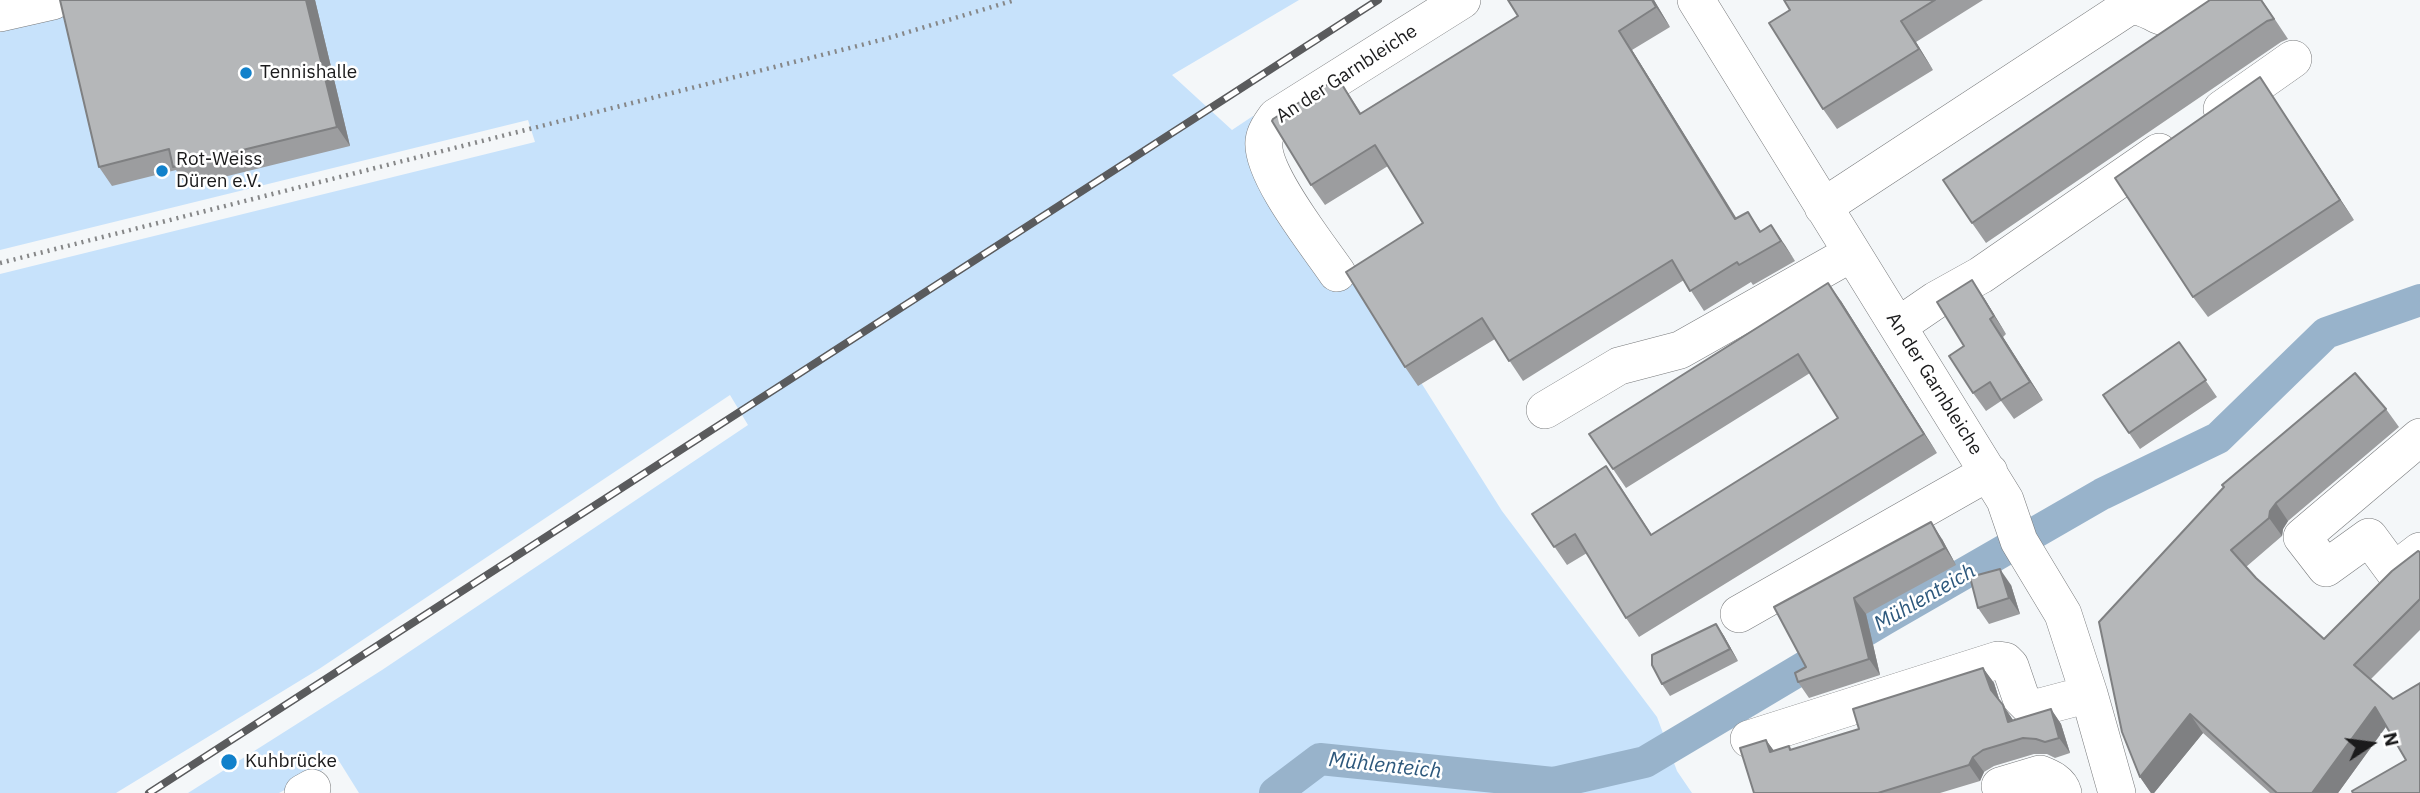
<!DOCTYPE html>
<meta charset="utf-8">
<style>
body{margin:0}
#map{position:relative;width:2420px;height:793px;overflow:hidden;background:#f4f7f9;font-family:"IBM Plex Sans",sans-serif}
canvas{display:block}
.north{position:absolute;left:2336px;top:709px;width:70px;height:70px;-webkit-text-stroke:5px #fff;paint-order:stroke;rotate:77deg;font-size:19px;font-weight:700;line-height:28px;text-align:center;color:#1b1b1c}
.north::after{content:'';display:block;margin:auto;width:24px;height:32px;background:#1b1b1c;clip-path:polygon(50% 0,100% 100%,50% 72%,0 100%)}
</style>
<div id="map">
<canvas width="2420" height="793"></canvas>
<div class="north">N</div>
</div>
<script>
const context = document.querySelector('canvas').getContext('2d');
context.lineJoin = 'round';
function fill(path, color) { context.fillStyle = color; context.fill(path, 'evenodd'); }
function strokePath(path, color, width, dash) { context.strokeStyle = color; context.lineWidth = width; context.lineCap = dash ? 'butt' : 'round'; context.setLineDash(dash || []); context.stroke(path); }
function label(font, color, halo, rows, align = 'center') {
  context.font = font + ' "IBM Plex Sans",sans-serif'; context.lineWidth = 5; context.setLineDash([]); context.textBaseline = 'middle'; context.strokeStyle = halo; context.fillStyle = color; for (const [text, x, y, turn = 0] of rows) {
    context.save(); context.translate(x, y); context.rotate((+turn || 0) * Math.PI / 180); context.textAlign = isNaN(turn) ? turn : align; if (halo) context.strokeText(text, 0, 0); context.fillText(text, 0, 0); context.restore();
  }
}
const green = new Path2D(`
 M 0,0 L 1299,0 L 1172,75 L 1232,130 L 1253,116 L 1502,511 L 1657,717 L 1677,771 L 1692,793 L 359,793 L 339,761 L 279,793 L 188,793 L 382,670 L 748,425 L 730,395 L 319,669 L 116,793 L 0,793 L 0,274 L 535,142 L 528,120 L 0,250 Z`);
const canal = new Path2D(`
 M 1275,793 L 1320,759 L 1553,783 L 1645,762 L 1885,619 L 2102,494 L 2218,438 L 2326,333 L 2420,300`);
const path = new Path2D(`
 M 0,263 L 885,39 L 1015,0`);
const minor = new Path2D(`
 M 1696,0 L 2005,500 L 2019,541 L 2063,614 L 2089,694 L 2117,793
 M 0,13 L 53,1
 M 2222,109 L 2293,59
 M 1823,207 L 2131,5 C 2142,6 2148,10 2158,15 C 2175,23 2190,9 2204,0
 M 1337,273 C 1318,245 1260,173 1264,141 C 1265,132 1271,124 1276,117 L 1462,0
 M 1898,326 L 1936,300 L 1981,275 L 2159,152
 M 1545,410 L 1619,366 L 1680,350 L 1852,253
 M 2420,437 L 2302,537 L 2326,568 L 2369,537 L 2394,571 L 2420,551
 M 1739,614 L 1989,472
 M 1749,739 L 1998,660 L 2005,661 L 2010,666 L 2021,698 L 2029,706 L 2040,707 L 2089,694
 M 2000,786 L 2040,774 C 2050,778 2060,782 2063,793
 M 303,793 L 312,788`);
const rail = new Path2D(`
 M 149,793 L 1378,0`);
const wall = new Path2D(`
 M 60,0 L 315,0 L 350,146 L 187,186 L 176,170 L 112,186 L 99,167 Z
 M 1508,0 L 1654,0 L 1670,27 L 1632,50 L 1737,219 L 1748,212 L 1761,231 L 1771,225 L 1795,261 L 1753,285 L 1751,282 L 1704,311 L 1684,280 L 1523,381 L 1495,339 L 1418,386 L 1405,367 L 1423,223 L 1388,166 L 1325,205 L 1311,185 L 1338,78 L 1361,113 L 1518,16 Z
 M 1784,0 L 1983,0 L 1916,42 L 1933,70 L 1837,129 L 1823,109 L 1790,10 Z
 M 2262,0 L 2288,39 L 2281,42 L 1986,243 L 1972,223 Z
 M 2260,77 L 2354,220 L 2208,317 L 2193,297 Z
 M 1984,298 L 2006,334 L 2003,337 L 2043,400 L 2014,419 L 2001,401 L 1986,411 L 1973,393 L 1964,346 Z
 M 1841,301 L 1937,453 L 1639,637 L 1626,618 L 1587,553 L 1567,565 L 1532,514 L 1619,484 L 1652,535 L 1838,418 L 1810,373 L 1626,488 L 1589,434 Z
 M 2179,342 L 2217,397 L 2140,449 L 2103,395 Z
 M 2386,409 L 2399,427 L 2288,521 L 2283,529 L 2282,536 L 2246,567 L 2256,578 L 2324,639 L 2420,552 L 2420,630 L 2371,679 L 2406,760 L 2386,727 L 2338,793 L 2270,793 L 2203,733 L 2154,793 L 2151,793 L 2140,777 L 2099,622 Z
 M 1942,539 L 1956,565 L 1866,614 L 1880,675 L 1809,698 L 1798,682 L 1806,667 L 1774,607 Z
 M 2011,585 L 2020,614 L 1989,624 L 1978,608 Z
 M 1716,624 L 1724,636 L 1738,661 L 1670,696 L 1662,684 Z
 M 1983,668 L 1994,683 L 2000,702 L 2013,720 L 2051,709 L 2061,724 L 2070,753 L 2055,758 L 2047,754 L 2034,754 L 1994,766 L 1984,772 L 1980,781 L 1940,793 L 1754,793 L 1766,740 L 1774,751 L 1789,746 L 1792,750 L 1859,729 Z`);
const shadedWall = new Path2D(`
 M 306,0 L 315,0 L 350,146 L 337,127 Z
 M 1652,0 L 1654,0 L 1670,27 L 1656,7 Z
 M 1901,21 L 1916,42 L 1933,70 L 1919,49 Z
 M 1619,31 L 1632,50 L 1749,239 L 1735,219 Z
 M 2260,77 L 2274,98 L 2354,220 L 2340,200 Z
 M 1771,225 L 1785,245 L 1795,261 L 1781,241 Z
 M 1972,280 L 1984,298 L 2006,334 L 1994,316 Z
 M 1828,283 L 1841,301 L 1937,453 L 1924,434 Z
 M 1990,319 L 2003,337 L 2043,400 L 2030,382 Z
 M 2276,503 L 2288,521 L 2283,529 L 2282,536 L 2269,518 L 2270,511 Z
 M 1931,522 L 1942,539 L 1956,565 L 1945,548 Z
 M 2000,569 L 2011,585 L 2020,614 L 2009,598 Z
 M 1854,598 L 1866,614 L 1880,675 L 1869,659 Z
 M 1716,624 L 1724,636 L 1738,661 L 1730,649 Z
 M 1983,668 L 1994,683 L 2001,705 L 1991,690 Z
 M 2003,705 L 2013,720 L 2008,722 Z
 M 2375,707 L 2387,725 L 2338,793 L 2312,793 Z
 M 2051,709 L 2061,724 L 2070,753 L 2059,738 Z
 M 2190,714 L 2203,733 L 2154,793 L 2151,793 L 2140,777 Z
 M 1766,740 L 1777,755 L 1770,752 Z
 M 1973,757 L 1984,772 L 1980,781 L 1969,765 Z`);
const building = new Path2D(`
 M 60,0 L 306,0 L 337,127 L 173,167 L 169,149 L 99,167 Z
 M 1508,0 L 1652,0 L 1656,7 L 1619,31 L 1735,219 L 1748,212 L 1760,232 L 1771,225 L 1781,241 L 1739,265 L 1737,262 L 1690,291 L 1672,260 L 1509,361 L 1482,318 L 1405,367 L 1346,272 L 1423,223 L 1375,145 L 1311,185 L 1272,121 L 1273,119 L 1338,78 L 1360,114 L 1518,16 Z
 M 1784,0 L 1935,0 L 1901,21 L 1919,49 L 1823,109 L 1769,23 L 1790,10 Z
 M 2210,0 L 2261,0 L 2274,19 L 2267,21 L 1972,223 L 1943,180 Z
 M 2260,77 L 2340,200 L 2193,297 L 2115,178 Z
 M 1972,280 L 1994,316 L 1990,319 L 2030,382 L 2001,400 L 1990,382 L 1973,393 L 1949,356 L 1964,346 L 1937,302 Z
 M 1828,283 L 1924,434 L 1626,618 L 1575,534 L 1554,547 L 1532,514 L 1606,466 L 1651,535 L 1838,418 L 1798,354 L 1613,469 L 1589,434 Z
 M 2179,342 L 2206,380 L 2129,433 L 2103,395 Z
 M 2355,373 L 2386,409 L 2276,503 L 2270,511 L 2269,518 L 2231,550 L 2256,578 L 2324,639 L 2392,571 L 2418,551 L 2420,552 L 2420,599 L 2354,665 L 2393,699 L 2420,683 L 2420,793 L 2353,793 L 2352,791 L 2406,760 L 2375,707 L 2312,793 L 2277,793 L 2190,714 L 2140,777 L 2122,732 L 2099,622 L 2224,487 L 2222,485 Z
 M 1931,522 L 1945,548 L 1854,598 L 1869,659 L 1798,682 L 1795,673 L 1806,667 L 1774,607 Z
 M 2000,569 L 2009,598 L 1978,608 L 1970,577 Z
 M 1716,624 L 1730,649 L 1662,684 L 1652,665 L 1652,655 Z
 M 1983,668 L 1991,690 L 2003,705 L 2008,722 L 2051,709 L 2059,738 L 2045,742 L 2036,739 L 2023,738 L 1983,750 L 1973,757 L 1969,765 L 1878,793 L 1754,793 L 1740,748 L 1766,740 L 1770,752 L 1789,746 L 1790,750 L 1859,729 L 1853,709 Z`);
const markers = [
 [246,73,7,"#1181cb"],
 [162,171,7,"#1181cb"],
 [229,762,9,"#1181cb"]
];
const poiNames = [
 ["Tennishalle",260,73],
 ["Rot-Weiss",176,160],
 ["Düren e.V.",176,182],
 ["Kuhbrücke",245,762]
];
const streetNames = [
 ["An der Garnbleiche",1347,74,-33],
 ["An der Garnbleiche",1934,384,58]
];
const waterNames = [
 ["Mühlenteich",1925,598,-30],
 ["Mühlenteich",1385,766,6]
];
fill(green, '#c7e2fb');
strokePath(canal, '#98b3cb', 32);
strokePath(minor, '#787a7c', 38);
strokePath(path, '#868788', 4.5, [2, 5]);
strokePath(minor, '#fff', 37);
strokePath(rail, '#5a5b5d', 8);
strokePath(rail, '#fff', 5, [16]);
fill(wall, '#9c9d9f');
fill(shadedWall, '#7f8082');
fill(building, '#b5b7b9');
strokePath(building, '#7f8082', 2);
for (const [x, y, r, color] of markers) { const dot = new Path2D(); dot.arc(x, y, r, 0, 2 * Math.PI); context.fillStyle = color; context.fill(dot); strokePath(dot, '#fff', 2.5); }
label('19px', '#1b1b1c', '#fff', poiNames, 'left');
label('19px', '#1b1b1c', '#fff', streetNames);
label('italic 21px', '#2d587c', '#fff', waterNames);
</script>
